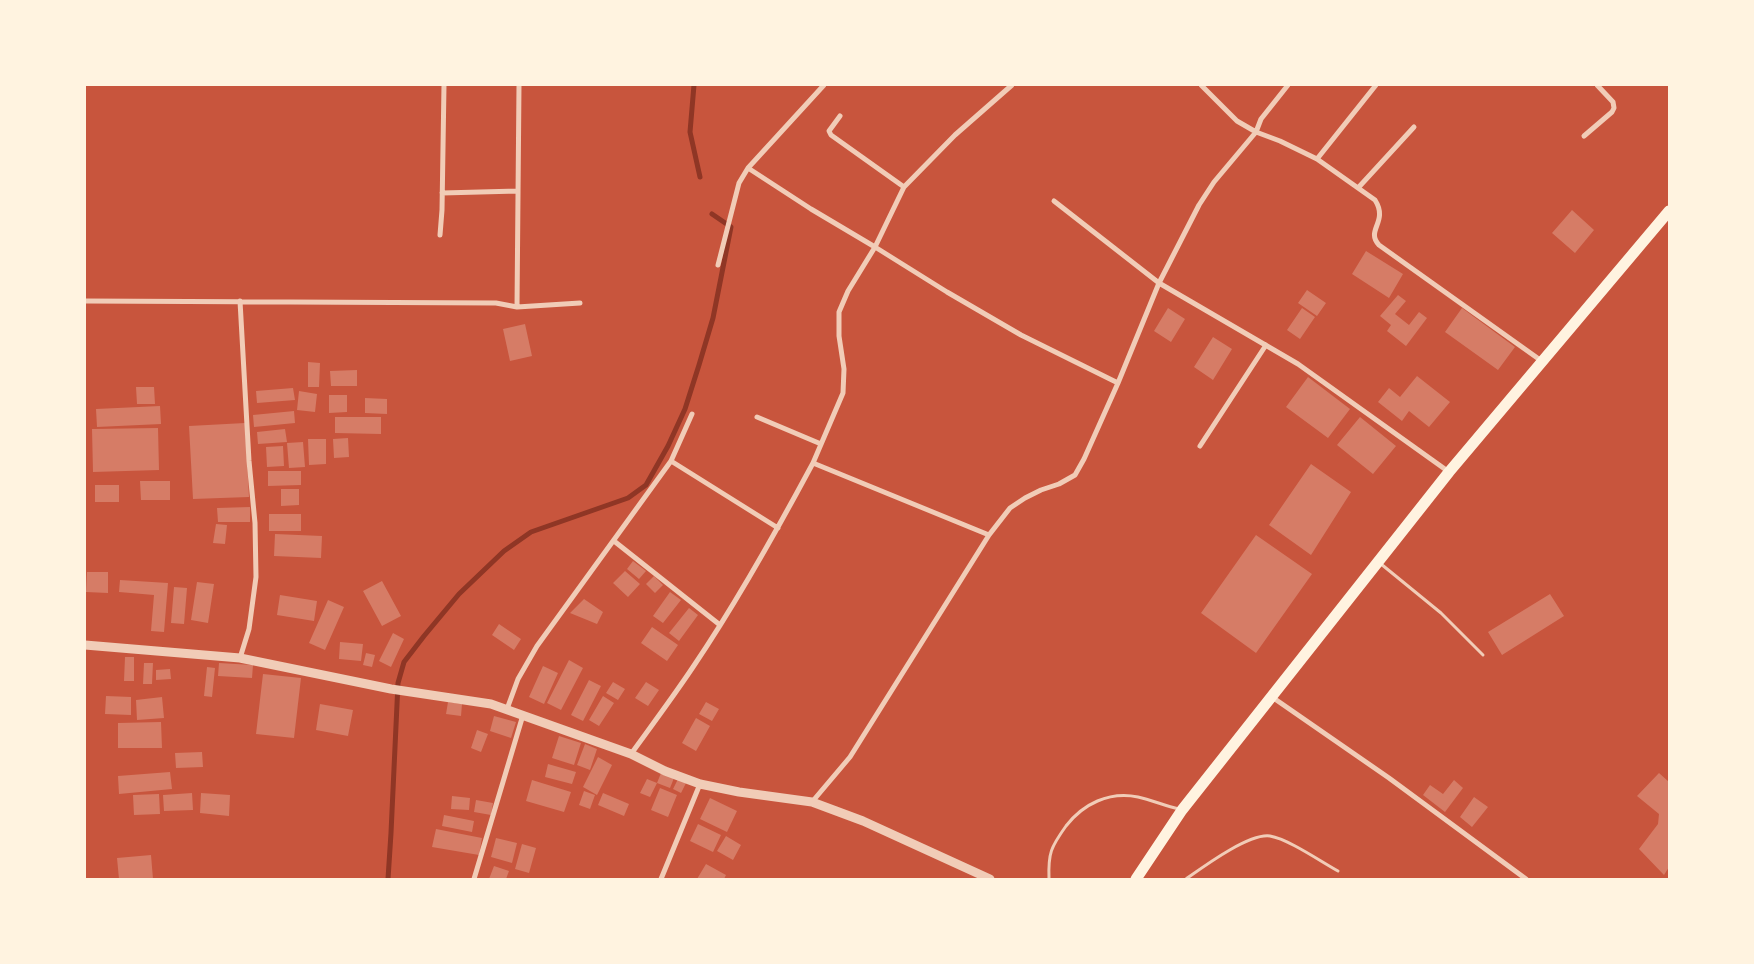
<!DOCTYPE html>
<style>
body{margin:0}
#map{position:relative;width:1754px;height:964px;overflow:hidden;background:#c8553d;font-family:"Source Serif 4",serif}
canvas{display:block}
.frame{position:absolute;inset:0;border:86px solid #fff3e0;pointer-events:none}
</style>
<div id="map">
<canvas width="1754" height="964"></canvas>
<div class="frame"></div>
</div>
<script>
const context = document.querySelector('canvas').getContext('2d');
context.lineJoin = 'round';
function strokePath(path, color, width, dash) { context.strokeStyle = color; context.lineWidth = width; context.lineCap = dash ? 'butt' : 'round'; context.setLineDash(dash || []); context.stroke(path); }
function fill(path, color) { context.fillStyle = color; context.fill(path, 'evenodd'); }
const stream = new Path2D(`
 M 694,85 L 690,132 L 700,177
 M 388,879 L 391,833 L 398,683 L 404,662 L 424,636 L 459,594 L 504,551 L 531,532 L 628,498 L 646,485 L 668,446 L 685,409 L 699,365 L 713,318 L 731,227 L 712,214`);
const building = new Path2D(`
 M 1572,210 L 1594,230 L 1575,253 L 1552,233 Z
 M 1366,251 L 1403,274 L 1389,298 L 1352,274 Z
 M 1307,290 L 1326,303 L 1317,316 L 1298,303 Z
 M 1398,295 L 1406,301 L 1395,314 L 1409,325 L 1419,312 L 1427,318 L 1406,346 L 1387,331 L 1391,325 L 1380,316 Z
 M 1168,308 L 1185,319 L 1171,342 L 1154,331 Z
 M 1302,308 L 1315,317 L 1300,339 L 1287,330 Z
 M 1462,308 L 1515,347 L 1498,370 L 1445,332 Z
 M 525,324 L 532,356 L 510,361 L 503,329 Z
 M 1213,337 L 1232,349 L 1213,380 L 1194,367 Z
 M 308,362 L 320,363 L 319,387 L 308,387 Z
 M 357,370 L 357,386 L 331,386 L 330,371 Z
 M 1417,376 L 1450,402 L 1429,427 L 1409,411 L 1402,421 L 1378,402 L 1389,388 L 1400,397 Z
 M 1308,377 L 1350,409 L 1328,438 L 1286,407 Z
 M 136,387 L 154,387 L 155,404 L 137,404 Z
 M 293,388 L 295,400 L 257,403 L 256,391 Z
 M 299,391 L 317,394 L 315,412 L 297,410 Z
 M 329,395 L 347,395 L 347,412 L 329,413 Z
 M 365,398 L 387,399 L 387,414 L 365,413 Z
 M 160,406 L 161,424 L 97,427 L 96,409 Z
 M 294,411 L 295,423 L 254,427 L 253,415 Z
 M 335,417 L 381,417 L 381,434 L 335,433 Z
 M 1360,417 L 1396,446 L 1373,474 L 1337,445 Z
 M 245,423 L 249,497 L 193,499 L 189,426 Z
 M 158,428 L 159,470 L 93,472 L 92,429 Z
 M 285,429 L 287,442 L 258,444 L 257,432 Z
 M 348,438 L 349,457 L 334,458 L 333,439 Z
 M 308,439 L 326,439 L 326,464 L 309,465 Z
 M 303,442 L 305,467 L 289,468 L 287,443 Z
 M 283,446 L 284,466 L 267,467 L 266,447 Z
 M 1311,464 L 1351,492 L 1311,555 L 1269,525 Z
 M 268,471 L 301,471 L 301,485 L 268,486 Z
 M 140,481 L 170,481 L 170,500 L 141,500 Z
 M 95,485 L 119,485 L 119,502 L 95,502 Z
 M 281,489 L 299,489 L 299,505 L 281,506 Z
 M 250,507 L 250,522 L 218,522 L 217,508 Z
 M 269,514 L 301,514 L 301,531 L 269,531 Z
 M 216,524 L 227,525 L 225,544 L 213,543 Z
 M 275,534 L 322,536 L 321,558 L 274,556 Z
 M 1256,535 L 1312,574 L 1256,653 L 1201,613 Z
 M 633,561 L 646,571 L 639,579 L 627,569 Z
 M 625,571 L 640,584 L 628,597 L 613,583 Z
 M 87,572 L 108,572 L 108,593 L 86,592 Z
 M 654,576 L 663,585 L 655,593 L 646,584 Z
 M 120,580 L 168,583 L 164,632 L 151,631 L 154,595 L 119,592 Z
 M 382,581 L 401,616 L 382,626 L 363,591 Z
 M 197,582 L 214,584 L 208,623 L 191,620 Z
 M 174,587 L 187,588 L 184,624 L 171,623 Z
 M 670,592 L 681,600 L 663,623 L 653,616 Z
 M 1550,594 L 1564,616 L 1502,655 L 1488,632 Z
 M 280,595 L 317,601 L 314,621 L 277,615 Z
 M 584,599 L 603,612 L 597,624 L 570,613 Z
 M 328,600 L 344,607 L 325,650 L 309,643 Z
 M 689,608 L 698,615 L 679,641 L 669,633 Z
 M 499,624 L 521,639 L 514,650 L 492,635 Z
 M 652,627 L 678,645 L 667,661 L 641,643 Z
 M 393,633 L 404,639 L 391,667 L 379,661 Z
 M 340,642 L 363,644 L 361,661 L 339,659 Z
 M 366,653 L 375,655 L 372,667 L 363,665 Z
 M 125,657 L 134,657 L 134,681 L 124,681 Z
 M 569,660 L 583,668 L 561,710 L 547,703 Z
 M 144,663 L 153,663 L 152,684 L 143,684 Z
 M 219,663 L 253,665 L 252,678 L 218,676 Z
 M 543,666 L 558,673 L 544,704 L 529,697 Z
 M 207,667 L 215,668 L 212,697 L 204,696 Z
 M 170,669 L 171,679 L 156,680 L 156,670 Z
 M 263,674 L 301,678 L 294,738 L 256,734 Z
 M 589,680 L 601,686 L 583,721 L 571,715 Z
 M 613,682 L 625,689 L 618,700 L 606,693 Z
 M 646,682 L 659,690 L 648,706 L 635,698 Z
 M 106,696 L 131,697 L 131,715 L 105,714 Z
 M 603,696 L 614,703 L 599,726 L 589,720 Z
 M 162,697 L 164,718 L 137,720 L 136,700 Z
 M 448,702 L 462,704 L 461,716 L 446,714 Z
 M 706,702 L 719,709 L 712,721 L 699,714 Z
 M 320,704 L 353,710 L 348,736 L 316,730 Z
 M 494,716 L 516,722 L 511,738 L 490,731 Z
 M 696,718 L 710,726 L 696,751 L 682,743 Z
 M 161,722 L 162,748 L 118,748 L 118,723 Z
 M 477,730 L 488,734 L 481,752 L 471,748 Z
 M 559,736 L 581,743 L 574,765 L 552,758 Z
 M 585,744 L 597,749 L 590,770 L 577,765 Z
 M 202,752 L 203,767 L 176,768 L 175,753 Z
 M 598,757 L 612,765 L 597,795 L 583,787 Z
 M 548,764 L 576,772 L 572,784 L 545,777 Z
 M 170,772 L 172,789 L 119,794 L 118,776 Z
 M 661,773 L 674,778 L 670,788 L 657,783 Z
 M 1659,773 L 1669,782 L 1669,867 L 1664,875 L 1639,849 L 1658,824 L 1659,814 L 1637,796 Z
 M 647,779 L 657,783 L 650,797 L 640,793 Z
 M 678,779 L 686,783 L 681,793 L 673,789 Z
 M 532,780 L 571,792 L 564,812 L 526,801 Z
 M 1454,780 L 1463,788 L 1445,812 L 1423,795 L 1430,785 L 1443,794 Z
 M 660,788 L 677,795 L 668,817 L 651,810 Z
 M 584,791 L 595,795 L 590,809 L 579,805 Z
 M 192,793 L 193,810 L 164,811 L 163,795 Z
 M 201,793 L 230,795 L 229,816 L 200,813 Z
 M 603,793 L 629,804 L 624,816 L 598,805 Z
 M 159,794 L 160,814 L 134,815 L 133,795 Z
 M 452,796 L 470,798 L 469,810 L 451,809 Z
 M 1474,797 L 1488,807 L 1472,827 L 1460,817 Z
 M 710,798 L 737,811 L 727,832 L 700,819 Z
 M 476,800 L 493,803 L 491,815 L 474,812 Z
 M 444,815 L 474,821 L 472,832 L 442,826 Z
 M 698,824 L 721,835 L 713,852 L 690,841 Z
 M 436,829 L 482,838 L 479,855 L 432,847 Z
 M 726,836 L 741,845 L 733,860 L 717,851 Z
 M 496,838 L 517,843 L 512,863 L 491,857 Z
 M 522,844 L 536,848 L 529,873 L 515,869 Z
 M 151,855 L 153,879 L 119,879 L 117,858 Z
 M 706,864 L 726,875 L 724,879 L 697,879 Z
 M 494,866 L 509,871 L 506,879 L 489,879 Z`);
const service = new Path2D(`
 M 1381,564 L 1441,613 L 1483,655
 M 1049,879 C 1048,853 1051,847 1066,826 C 1083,804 1109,791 1138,797 C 1152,800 1165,806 1179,809
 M 1186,879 C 1203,867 1249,833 1270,836 C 1288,839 1320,861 1338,871`);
const minor = new Path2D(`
 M 1201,85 L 1237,121 L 1256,132 L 1261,119 L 1288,85
 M 840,116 L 829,131 L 831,135 L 904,187
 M 1584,136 L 1612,112 L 1614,108 L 1613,102 L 1597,85
 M 1317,159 L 1376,85
 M 748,168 L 811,209 L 875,247 L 947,292 L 1021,335 L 1118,383
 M 1358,188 L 1414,127
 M 442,193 L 518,191
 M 1054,201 L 1159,283 L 1298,364 L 1449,472
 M 440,235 L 442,210 L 444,85
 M 718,265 L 739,183 L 748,168 L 824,85
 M 85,301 L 496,303 L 517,307 L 580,303
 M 517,307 L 519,85
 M 757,417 L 821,444
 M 1200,446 L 1266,345
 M 671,461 L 692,414
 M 989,535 L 813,463 L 843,393 L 844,369 L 839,336 L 839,312 L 848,291 L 875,247 L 904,187 L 955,135 L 1012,85
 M 614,541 L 720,625
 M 240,658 L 249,629 L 256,577 L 255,523 L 249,461 L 240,301
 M 1272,697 L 1389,778 L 1526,879
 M 507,709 L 518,679 L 537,646 L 671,461 L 778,528
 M 631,754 C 652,725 673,697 693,667 C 737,602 776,532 813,463
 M 812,802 L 850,757 L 989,535 L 1010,508 L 1025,498 L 1041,490 L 1059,484 L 1075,475 L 1084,459 L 1118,383 L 1159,283 L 1199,205 L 1214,182 L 1256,132 L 1280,141 L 1317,159 L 1375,200 C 1389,222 1365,230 1379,245 L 1543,362
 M 474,879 L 523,715
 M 661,879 L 700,784`);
const tertiary = new Path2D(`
 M 85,645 L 240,658 L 391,689 L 491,704 L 631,754 L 665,771 L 700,784 L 739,792 L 812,802 L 863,821 L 990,879`);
const primary = new Path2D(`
 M 1136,879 L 1182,810 L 1449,472 L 1669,211`);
strokePath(stream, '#8f3625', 5);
fill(building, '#d67c66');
strokePath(service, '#f1ccb7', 3);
strokePath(minor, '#f1ccb7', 5);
strokePath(tertiary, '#f1ccb7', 9);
strokePath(primary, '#fff3e0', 11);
</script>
